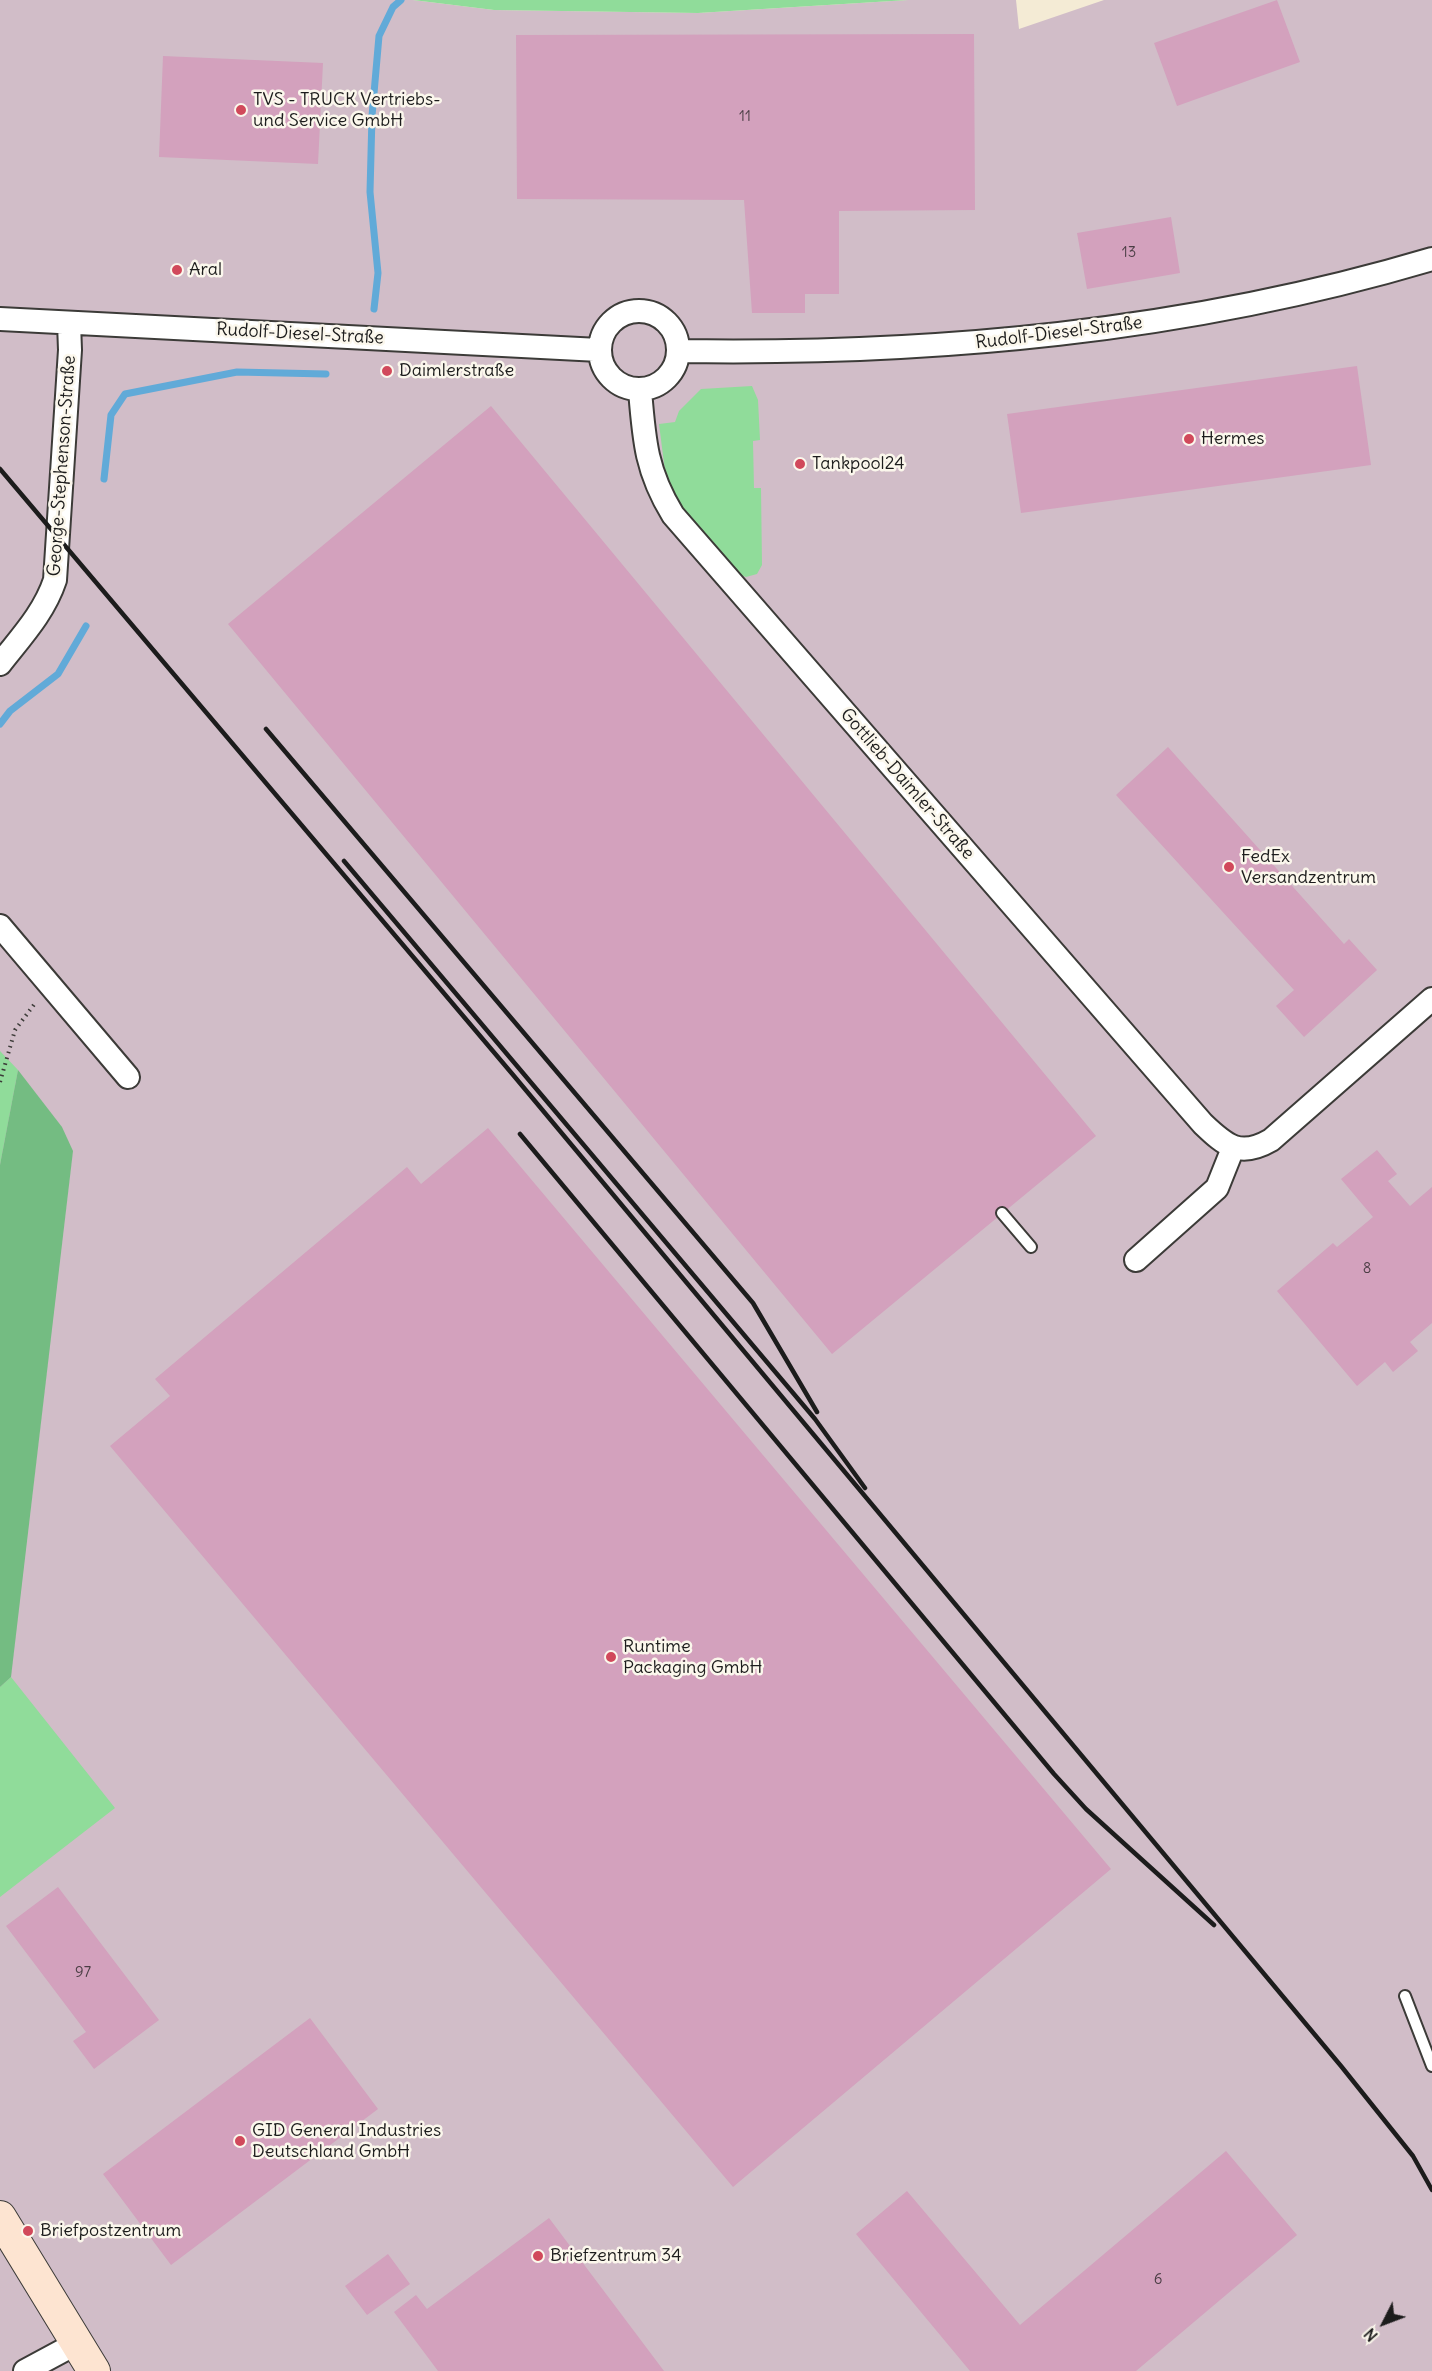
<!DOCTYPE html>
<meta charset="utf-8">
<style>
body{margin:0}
#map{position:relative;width:1432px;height:2371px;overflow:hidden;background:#f4ebd5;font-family:Delius,sans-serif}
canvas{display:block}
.north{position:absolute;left:1354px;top:2293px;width:60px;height:60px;-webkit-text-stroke:4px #fbf7ec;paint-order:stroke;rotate:228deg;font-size:16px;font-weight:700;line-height:24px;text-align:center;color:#1c1c1c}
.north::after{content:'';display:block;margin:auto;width:21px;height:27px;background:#1c1c1c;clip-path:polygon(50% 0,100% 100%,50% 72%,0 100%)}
</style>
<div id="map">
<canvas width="1432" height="2371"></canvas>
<div class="north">N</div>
</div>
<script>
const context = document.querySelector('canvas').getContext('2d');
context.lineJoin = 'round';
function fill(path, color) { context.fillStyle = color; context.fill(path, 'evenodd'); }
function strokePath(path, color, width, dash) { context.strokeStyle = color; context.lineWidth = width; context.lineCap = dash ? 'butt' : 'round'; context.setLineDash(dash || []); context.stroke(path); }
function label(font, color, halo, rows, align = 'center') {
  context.font = font + ' Delius,sans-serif'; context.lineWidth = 5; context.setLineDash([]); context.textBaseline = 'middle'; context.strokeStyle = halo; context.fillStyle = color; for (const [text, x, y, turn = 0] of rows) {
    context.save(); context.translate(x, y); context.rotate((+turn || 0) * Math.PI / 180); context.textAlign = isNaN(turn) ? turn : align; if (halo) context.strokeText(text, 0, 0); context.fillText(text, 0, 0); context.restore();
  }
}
const industrial = new Path2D(`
 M 0,0 L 413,0 L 494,10 L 698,13 L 908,0 L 1016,0 L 1019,29 L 1104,0 L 1432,0 L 1432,2371 L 0,2371 Z`);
const green = new Path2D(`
 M 413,0 L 908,0 L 698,13 L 494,10 Z
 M 752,386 L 758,400 L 760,440 L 753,441 L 754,488 L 761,488 L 762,565 L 757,574 L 746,577 L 736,573 L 679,506 L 666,479 L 659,424 L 675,422 L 679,411 L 701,389 Z
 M 0,1051 L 18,1070 L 0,1165 Z
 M 11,1677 L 115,1808 L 0,1897 L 0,1687 Z`);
const forest = new Path2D(`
 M 18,1070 L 62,1127 L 73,1151 L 11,1677 L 0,1687 L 0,1165 Z`);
const stream = new Path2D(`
 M 374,309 L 378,273 L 370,192 L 372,116 L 379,36 L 393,7 L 401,0
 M 104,479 L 111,415 L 125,394 L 237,372 L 326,374
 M 0,724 L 10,711 L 58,674 L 86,626`);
const building = new Path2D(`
 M 1277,0 L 1300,62 L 1177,106 L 1154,43 Z
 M 974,34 L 975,210 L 839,211 L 839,294 L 805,294 L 805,313 L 752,313 L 744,200 L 517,199 L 516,35 Z
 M 163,56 L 323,63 L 318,164 L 159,157 Z
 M 1171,217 L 1180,273 L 1087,289 L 1077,233 Z
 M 1357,366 L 1371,465 L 1021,513 L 1007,414 Z
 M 491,406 L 1096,1136 L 832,1354 L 228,624 Z
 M 1168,747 L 1344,944 L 1349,939 L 1377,970 L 1304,1037 L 1276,1006 L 1294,990 L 1116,795 Z
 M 488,1128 L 1111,1869 L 733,2187 L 110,1446 L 170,1396 L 155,1379 L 407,1167 L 421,1184 Z
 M 1377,1150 L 1397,1174 L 1388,1181 L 1410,1206 L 1432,1187 L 1432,1323 L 1410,1342 L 1418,1351 L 1393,1372 L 1385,1362 L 1357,1386 L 1277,1291 L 1333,1243 L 1337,1247 L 1373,1217 L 1341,1179 Z
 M 58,1887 L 159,2020 L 94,2069 L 73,2041 L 86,2032 L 6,1926 Z
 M 310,2018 L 378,2109 L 171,2265 L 103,2174 Z
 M 1226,2151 L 1297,2235 L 1136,2371 L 970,2371 L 856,2234 L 907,2191 L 1020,2325 Z
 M 549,2218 L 664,2371 L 438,2371 L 394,2312 L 416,2295 L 427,2309 Z
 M 388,2254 L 410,2284 L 367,2315 L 345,2286 Z`);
const path = new Path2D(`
 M 0,1082 L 15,1030 L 36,1002`);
const lane = new Path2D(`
 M 1002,1213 L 1031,1247
 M 1405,1996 L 1432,2066`);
const street = new Path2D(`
 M600 350a39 39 0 1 1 78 0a39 39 0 1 1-78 0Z
 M 0,319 L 599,350
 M 679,351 C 933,355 1187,332 1432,259
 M 640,390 C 644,440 646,471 673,515 L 1203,1124 C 1226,1146 1240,1158 1271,1140 L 1432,999
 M 0,664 C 21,637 44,613 55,580 L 70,350 L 69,323
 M 0,926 L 128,1077
 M 1136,1260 L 1217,1188 L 1233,1148
 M 25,2371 L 77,2343`);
const secondary = new Path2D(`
 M 0,2217 L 94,2371`);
const rail = new Path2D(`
 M 0,469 L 514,1076 L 1341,2066 L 1413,2156 L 1432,2190
 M 266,729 L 753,1303 L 817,1412
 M 344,861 L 815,1419 L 865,1488
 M 520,1134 L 1054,1774 L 1086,1809 L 1214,1925`);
const markers = [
 [241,110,6,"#d1495b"],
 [177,270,6,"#d1495b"],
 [387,371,6,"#d1495b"],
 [1189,439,6,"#d1495b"],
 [800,464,6,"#d1495b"],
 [1229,867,6,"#d1495b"],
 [611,1657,6,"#d1495b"],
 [240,2141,6,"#d1495b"],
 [28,2231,6,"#d1495b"],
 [538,2256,6,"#d1495b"]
];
const numberNames = [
 ["11",745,117],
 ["13",1129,253],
 ["8",1367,1269],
 ["97",83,1973],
 ["6",1158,2280]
];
const poiNames = [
 ["TVS - TRUCK Vertriebs-",253,100],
 ["und Service GmbH",253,121],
 ["Aral",189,270],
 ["Daimlerstraße",399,371],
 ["Hermes",1201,439],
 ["Tankpool24",812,464],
 ["FedEx",1241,857],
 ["Versandzentrum",1241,878],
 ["Runtime",623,1647],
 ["Packaging GmbH",623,1668],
 ["GID General Industries",252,2131],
 ["Deutschland GmbH",252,2152],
 ["Briefpostzentrum",40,2231],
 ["Briefzentrum 34",550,2256]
];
const streetNames = [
 ["Rudolf-Diesel-Straße",1059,333,-7],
 ["Rudolf-Diesel-Straße",300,334,3],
 ["George-Stephenson-Straße",62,466,-86],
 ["Gottlieb-Daimler-Straße",907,784,49]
];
fill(industrial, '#d1bdc8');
fill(green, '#90dc9a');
fill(forest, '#74bc82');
strokePath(stream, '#61aad8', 7);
fill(building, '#d3a1bd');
strokePath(lane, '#3c3b38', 14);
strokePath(street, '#3c3b38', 26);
strokePath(secondary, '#3c3b38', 34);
strokePath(path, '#3c3b38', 4, [1.5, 4.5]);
strokePath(lane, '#fff', 10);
strokePath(street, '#fff', 22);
strokePath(secondary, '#fde4d1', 32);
strokePath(rail, '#1c1c1c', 4.5);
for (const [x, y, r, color] of markers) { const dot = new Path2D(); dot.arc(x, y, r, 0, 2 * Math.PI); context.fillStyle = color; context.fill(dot); strokePath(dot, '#fbf7ec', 2); }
label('15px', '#4a3d44', null, numberNames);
label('18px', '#1c1c1c', '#fbf7ec', poiNames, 'left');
label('18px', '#1c1c1c', '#fbf7ec', streetNames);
</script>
